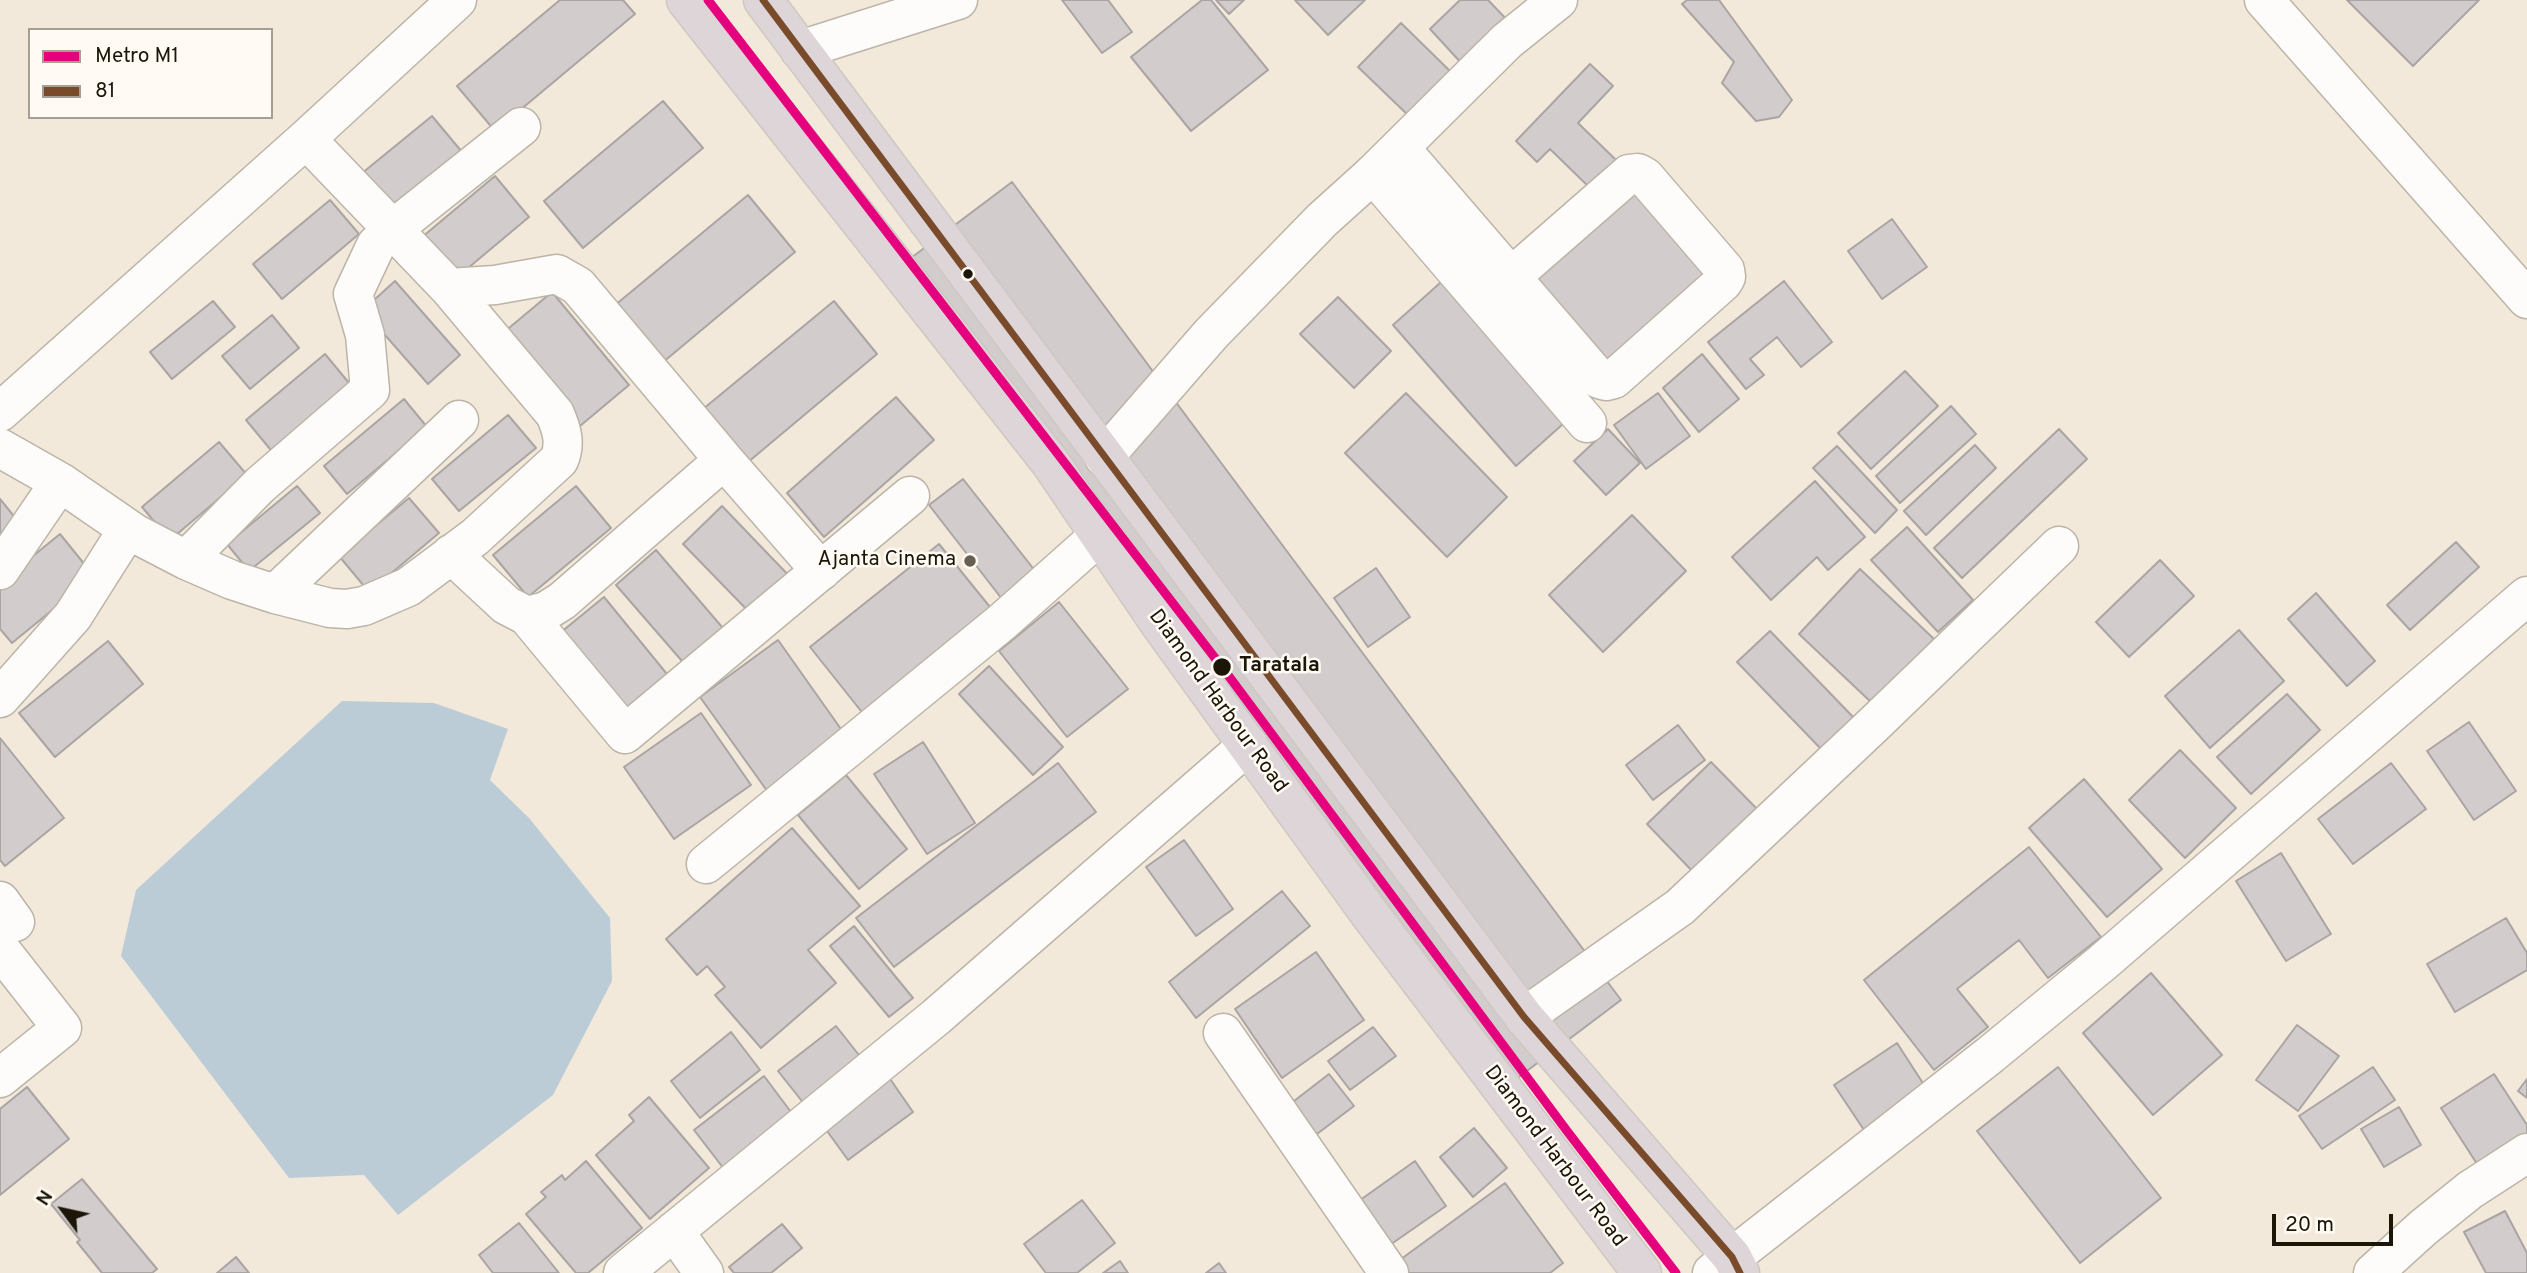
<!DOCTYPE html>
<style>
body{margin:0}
#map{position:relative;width:2527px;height:1273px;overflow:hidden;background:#f2e9db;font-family:Overpass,sans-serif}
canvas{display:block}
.legend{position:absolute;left:28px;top:28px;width:245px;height:91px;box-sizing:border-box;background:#fffbf4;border:2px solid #a49f96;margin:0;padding:9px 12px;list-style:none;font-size:21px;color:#1c1609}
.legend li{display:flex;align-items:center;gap:14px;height:35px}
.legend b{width:35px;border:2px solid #a49f96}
.north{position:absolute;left:28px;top:1175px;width:70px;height:70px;-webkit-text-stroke:5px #fffbf4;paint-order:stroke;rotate:303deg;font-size:19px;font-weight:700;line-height:28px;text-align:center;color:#1c1609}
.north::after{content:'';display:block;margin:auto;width:24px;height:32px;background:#1c1609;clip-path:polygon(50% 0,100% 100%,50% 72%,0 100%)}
.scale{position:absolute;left:2272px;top:1214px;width:121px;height:32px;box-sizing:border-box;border:4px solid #1c1609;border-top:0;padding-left:9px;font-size:21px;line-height:24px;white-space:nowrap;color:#1c1609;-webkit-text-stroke:5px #fffbf4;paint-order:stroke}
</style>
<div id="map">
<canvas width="2527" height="1273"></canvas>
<ul class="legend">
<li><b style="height:9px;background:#e5007d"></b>Metro M1</li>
<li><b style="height:9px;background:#7a4b2a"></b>81</li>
</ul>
<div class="north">N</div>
<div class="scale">20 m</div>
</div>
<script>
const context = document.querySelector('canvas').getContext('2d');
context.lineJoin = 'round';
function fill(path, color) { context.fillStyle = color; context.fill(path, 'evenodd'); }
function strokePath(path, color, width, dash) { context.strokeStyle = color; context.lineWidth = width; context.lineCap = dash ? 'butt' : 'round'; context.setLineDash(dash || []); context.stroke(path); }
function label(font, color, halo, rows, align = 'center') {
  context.font = font + ' Overpass,sans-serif'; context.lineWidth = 5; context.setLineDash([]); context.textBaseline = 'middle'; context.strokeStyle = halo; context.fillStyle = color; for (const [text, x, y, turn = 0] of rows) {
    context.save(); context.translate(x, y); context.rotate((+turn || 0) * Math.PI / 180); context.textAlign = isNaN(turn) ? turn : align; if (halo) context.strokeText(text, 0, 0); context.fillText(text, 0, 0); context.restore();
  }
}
const water = new Path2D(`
 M 342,701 L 434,703 L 508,729 L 490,780 L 529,818 L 610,918 L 612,981 L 553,1095 L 398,1215 L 364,1175 L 289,1178 L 121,956 L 136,890 Z`);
const building = new Path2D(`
 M 560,0 L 623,0 L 635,14 L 495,131 L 457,86 Z
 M 1062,0 L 1108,0 L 1132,32 L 1102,53 Z
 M 1202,0 L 1211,0 L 1268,70 L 1191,131 L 1131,57 Z
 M 1216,0 L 1244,0 L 1229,14 Z
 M 1295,0 L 1365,0 L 1328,35 Z
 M 1460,0 L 1488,0 L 1510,23 L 1464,66 L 1430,29 Z
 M 1687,0 L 1719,0 L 1792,100 L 1779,117 L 1756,121 L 1722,83 L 1734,62 L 1682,4 Z
 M 2347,0 L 2479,0 L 2413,66 Z
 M 1401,23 L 1453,74 L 1411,118 L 1358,67 Z
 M 1590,64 L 1613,86 L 1578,123 L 1616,160 L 1589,187 L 1550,149 L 1537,162 L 1516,141 Z
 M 663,101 L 703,148 L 583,248 L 544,201 Z
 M 432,116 L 462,152 L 391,210 L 361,174 Z
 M 495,176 L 529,217 L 449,284 L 415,243 Z
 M 1635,178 L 1722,277 L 1611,374 L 1524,274 Z
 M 1012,182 L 1621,1000 L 1507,1086 L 899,267 Z
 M 748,195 L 795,252 L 662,363 L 614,306 Z
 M 330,200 L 359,234 L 282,299 L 253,264 Z
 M 1892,219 L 1927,267 L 1882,299 L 1848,251 Z
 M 1449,275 L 1573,415 L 1516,466 L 1393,325 Z
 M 395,281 L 460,355 L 428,384 L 363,310 Z
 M 1784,281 L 1832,342 L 1801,367 L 1777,337 L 1750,359 L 1764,375 L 1746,389 L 1708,342 Z
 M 552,292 L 629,385 L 580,426 L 503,333 Z
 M 1338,297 L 1391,351 L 1354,388 L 1300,334 Z
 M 213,301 L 235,327 L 172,379 L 150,352 Z
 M 834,301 L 877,354 L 741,468 L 697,414 Z
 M 272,315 L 299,348 L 250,389 L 222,356 Z
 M 325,354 L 354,389 L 275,455 L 246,420 Z
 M 1702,354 L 1739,399 L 1699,432 L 1663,388 Z
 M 1905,371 L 1938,406 L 1871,469 L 1838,433 Z
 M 1406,393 L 1507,497 L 1447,557 L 1345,453 Z
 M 1658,393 L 1690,436 L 1646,469 L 1614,425 Z
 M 896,397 L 934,440 L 824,537 L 787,493 Z
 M 404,399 L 427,427 L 347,494 L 324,466 Z
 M 1951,406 L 1976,434 L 1900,503 L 1876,476 Z
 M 508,415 L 536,448 L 459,511 L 432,479 Z
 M 1608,429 L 1640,463 L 1606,495 L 1574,461 Z
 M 2059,429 L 2087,459 L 1962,578 L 1934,548 Z
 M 219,442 L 247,475 L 170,540 L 142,507 Z
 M 1975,445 L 1996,468 L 1926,535 L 1904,511 Z
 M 1837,446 L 1897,510 L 1875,533 L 1813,468 Z
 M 963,479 L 1036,572 L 1002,599 L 929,505 Z
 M 1815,481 L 1865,537 L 1828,570 L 1817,557 L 1771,600 L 1732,557 Z
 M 297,486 L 320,513 L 249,571 L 227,544 Z
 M 576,486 L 611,528 L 528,597 L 493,555 Z
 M 409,498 L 439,533 L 369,592 L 339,556 Z
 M 0,499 L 25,530 L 0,550 Z
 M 722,506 L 793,580 L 754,617 L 683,544 Z
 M 1632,515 L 1686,571 L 1603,652 L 1549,595 Z
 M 1907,527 L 1973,600 L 1938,632 L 1871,560 Z
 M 60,534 L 94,576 L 12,643 L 0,629 L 0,583 Z
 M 2456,542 L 2479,567 L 2410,630 L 2387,605 Z
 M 939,544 L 998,617 L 869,721 L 810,647 Z
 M 656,550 L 728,634 L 688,668 L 616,585 Z
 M 2160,560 L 2194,596 L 2129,657 L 2096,622 Z
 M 1376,568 L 1410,617 L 1368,647 L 1334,598 Z
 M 1860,569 L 1934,639 L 1873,704 L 1799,634 Z
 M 2316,593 L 2375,661 L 2347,686 L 2288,619 Z
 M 604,597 L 671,679 L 628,715 L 560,633 Z
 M 1059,602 L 1128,689 L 1067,737 L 999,651 Z
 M 2239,630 L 2284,681 L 2210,748 L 2165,696 Z
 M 1770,631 L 1855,719 L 1822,750 L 1737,662 Z
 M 778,640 L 848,739 L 770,795 L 700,697 Z
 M 108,641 L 143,684 L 55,757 L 19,713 Z
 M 989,666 L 1063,747 L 1033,775 L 959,694 Z
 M 2287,694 L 2320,730 L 2251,794 L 2217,757 Z
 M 701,713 L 751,785 L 674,839 L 624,767 Z
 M 2469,722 L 2516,791 L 2474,820 L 2427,751 Z
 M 1678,725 L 1705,760 L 1653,800 L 1626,765 Z
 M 0,738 L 64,818 L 5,866 L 0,860 Z
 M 923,742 L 975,823 L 927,854 L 874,774 Z
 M 2180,750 L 2236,808 L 2185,858 L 2129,800 Z
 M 1711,762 L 1761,813 L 1697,876 L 1647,824 Z
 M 1058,763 L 1096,812 L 894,967 L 856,918 Z
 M 2391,763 L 2426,809 L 2353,864 L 2318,819 Z
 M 846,775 L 907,849 L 859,889 L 798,815 Z
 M 2084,779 L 2162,869 L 2107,917 L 2029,828 Z
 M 792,828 L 860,906 L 808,950 L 836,983 L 761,1048 L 715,995 L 725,987 L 707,966 L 697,975 L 666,939 Z
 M 1184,840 L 1233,909 L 1196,936 L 1146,867 Z
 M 2029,847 L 2101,937 L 2048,978 L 2019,940 L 1957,989 L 1988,1027 L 1934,1070 L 1864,980 Z
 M 2281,853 L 2331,934 L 2286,961 L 2236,881 Z
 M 1282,891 L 1310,926 L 1196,1018 L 1169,982 Z
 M 2506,918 L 2527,953 L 2527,970 L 2455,1012 L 2427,964 Z
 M 854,926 L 913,998 L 889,1017 L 830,946 Z
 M 1316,952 L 1364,1020 L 1282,1078 L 1235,1009 Z
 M 2151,973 L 2222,1055 L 2153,1115 L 2083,1033 Z
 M 2297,1025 L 2339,1056 L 2298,1111 L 2256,1080 Z
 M 836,1026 L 870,1069 L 813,1115 L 778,1071 Z
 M 1373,1027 L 1396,1056 L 1350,1090 L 1328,1061 Z
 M 731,1032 L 760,1070 L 700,1118 L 671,1081 Z
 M 1897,1043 L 1928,1091 L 1866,1133 L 1834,1085 Z
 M 2058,1067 L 2161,1198 L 2080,1263 L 1977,1131 Z
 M 2373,1067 L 2395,1100 L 2322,1149 L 2299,1116 Z
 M 1329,1074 L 1354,1106 L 1309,1140 L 1285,1108 Z
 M 2494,1074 L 2527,1125 L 2527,1135 L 2479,1167 L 2441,1108 Z
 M 764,1076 L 794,1116 L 724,1169 L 694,1130 Z
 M 888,1076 L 913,1112 L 848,1160 L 822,1124 Z
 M 2527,1079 L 2527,1098 L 2518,1091 Z
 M 27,1087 L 69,1139 L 0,1195 L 0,1109 Z
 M 649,1097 L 709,1168 L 650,1219 L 596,1155 L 634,1121 L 629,1115 Z
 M 2399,1107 L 2421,1145 L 2384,1167 L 2361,1129 Z
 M 1474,1128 L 1507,1168 L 1473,1197 L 1440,1157 Z
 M 586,1161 L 642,1228 L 588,1273 L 576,1273 L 526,1214 L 546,1197 L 541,1192 L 562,1175 L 565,1180 Z
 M 1415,1161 L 1446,1206 L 1387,1247 L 1356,1203 Z
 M 82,1179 L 157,1269 L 152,1273 L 102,1273 L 77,1242 L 80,1240 L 51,1204 Z
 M 1505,1183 L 1563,1263 L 1550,1273 L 1405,1273 L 1397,1262 Z
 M 1082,1200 L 1115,1243 L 1077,1273 L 1046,1273 L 1024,1244 Z
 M 2505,1211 L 2527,1253 L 2527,1273 L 2486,1273 L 2464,1232 Z
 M 519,1223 L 559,1273 L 493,1273 L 479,1255 Z
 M 782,1224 L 802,1248 L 771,1273 L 734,1273 L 729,1267 Z
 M 236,1257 L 249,1273 L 217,1273 Z
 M 1120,1261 L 1128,1273 L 1103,1273 Z
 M 1219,1263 L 1226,1273 L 1206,1273 Z`);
const street = new Path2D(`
 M 2264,0 L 2527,299
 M 800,50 L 958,0
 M 1400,148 C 1466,225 1532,302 1599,379 L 1606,381 L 1614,379 L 1723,282 L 1726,277 L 1725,270 L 1645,177 L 1638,173 L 1629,174 L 1511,277
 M 1373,174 L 1587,423
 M 449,288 L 495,285 L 557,274 L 578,286 L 724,460 L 562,601 L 546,611 L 527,616 L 506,605 L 451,554
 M 0,412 L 306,139 L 457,0
 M 0,448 L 60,482 L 134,533 L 186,560 L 232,580 L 275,594 L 330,608 L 347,609 L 364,606 L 408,587 L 475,537 L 559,460 C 566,444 562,430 555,414 L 449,288 L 306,139
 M 724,460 L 821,571
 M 186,560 L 260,485 L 370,390 L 365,335 L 353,294 L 376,245 L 393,229 L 521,127
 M 0,570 L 60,482
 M 275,594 L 459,420
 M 527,616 L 625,734 L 910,496
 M 0,698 L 73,616 L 128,529
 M 706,864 L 1002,622 L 1100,535
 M 0,901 L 15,922
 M 0,949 L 62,1028 L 0,1078
 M 1524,1017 L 1680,907 L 1871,727 L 2059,546
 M 1223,1033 L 1389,1273
 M 674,1231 L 704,1273
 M 623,1273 L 936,1017 L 1248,745
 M 1712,1273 L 1990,1055 L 2102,963 L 2527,596
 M 2373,1273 L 2424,1227 L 2470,1190 L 2527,1153`);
const secondary = new Path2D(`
 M 1104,457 L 1211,334 L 1322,220 L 1373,174 L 1507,41 L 1558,0`);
const highway = new Path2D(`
 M 686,0 L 1050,462 L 1160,624 L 1369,913 L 1642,1273
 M 763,0 L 1524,1017 L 1732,1257 L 1740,1273`);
const bus1 = new Path2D(`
 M 763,0 L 1524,1017 L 1732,1257 L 1740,1273`);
const metro1 = new Path2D(`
 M 708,0 L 1222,667 L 1567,1131 L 1676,1273`);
const markers = [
 [968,274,6,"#1c1609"],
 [970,561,7,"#676052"],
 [1222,667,10,"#1c1609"]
];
const poiNames = [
 ["Ajanta Cinema",956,561]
];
const stopNames = [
 ["Taratala",1239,667]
];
const streetNames = [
 ["Diamond Harbour Road",1217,702,54],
 ["Diamond Harbour Road",1554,1157,53]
];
fill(water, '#bcccd6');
fill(building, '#d2cccc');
strokePath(building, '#aaa4a3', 2);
strokePath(street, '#bbb4a7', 41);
strokePath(secondary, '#bbb4a7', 41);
strokePath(highway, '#cdc8c1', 41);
strokePath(street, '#fdfcfa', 38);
strokePath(secondary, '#fdfcfa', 38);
strokePath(highway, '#ded5d8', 38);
strokePath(bus1, '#7a4b2a', 7);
strokePath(metro1, '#e5007d', 9);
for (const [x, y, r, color] of markers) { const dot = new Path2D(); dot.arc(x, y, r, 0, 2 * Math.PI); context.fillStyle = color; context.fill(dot); strokePath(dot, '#fffbf4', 2.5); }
label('21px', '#1c1609', '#fffbf4', poiNames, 'right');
label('bold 21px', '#1c1609', '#fffbf4', stopNames, 'left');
label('21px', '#1c1609', '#fffbf4', streetNames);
</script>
